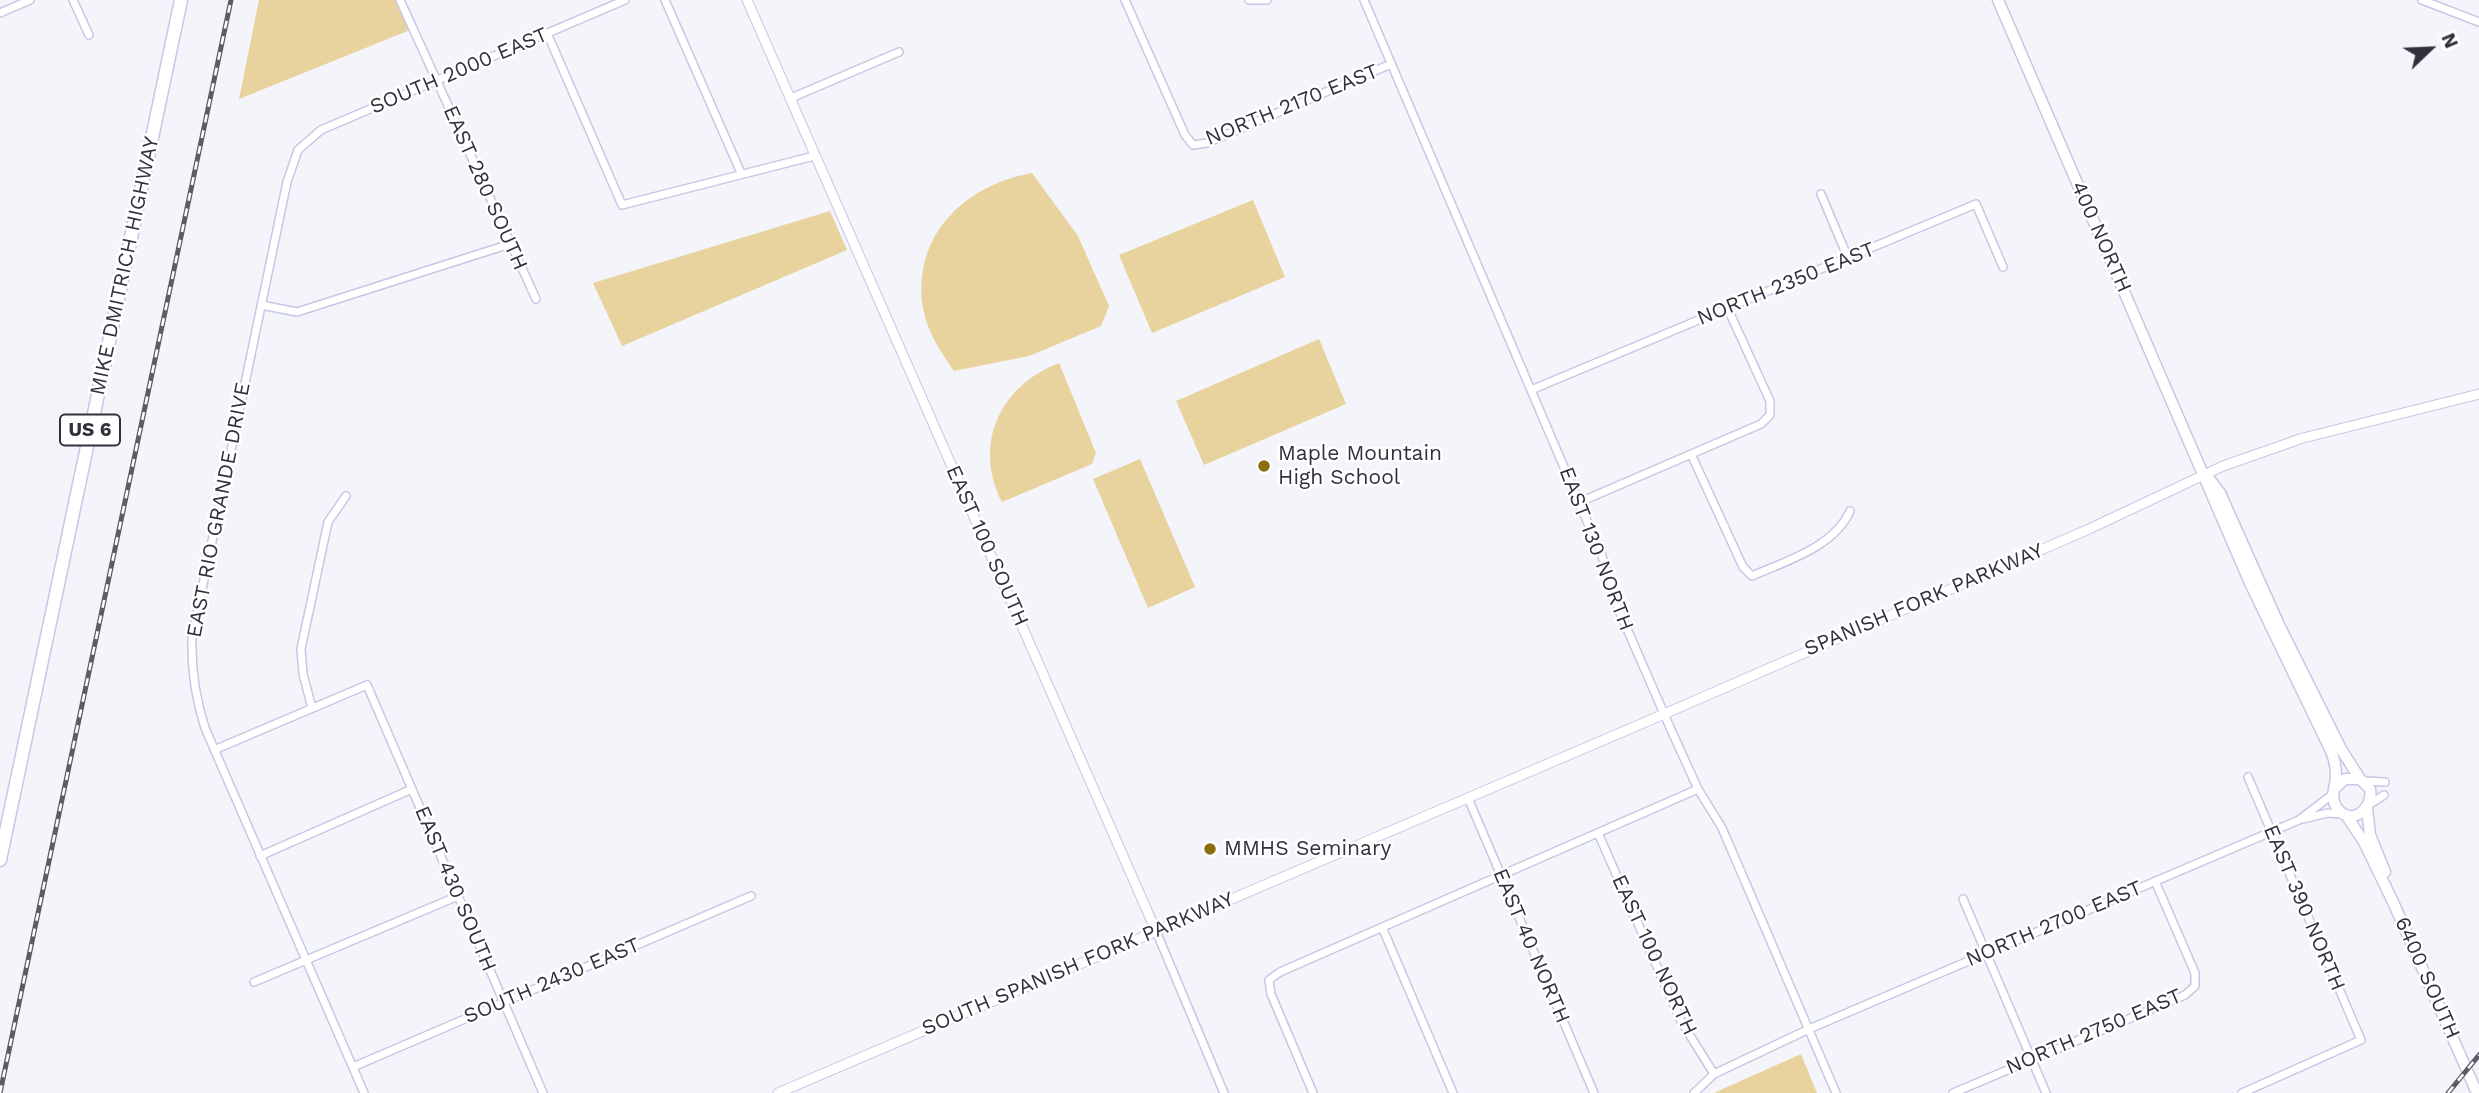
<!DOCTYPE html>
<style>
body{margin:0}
#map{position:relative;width:2479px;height:1093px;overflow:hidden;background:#f4f5fb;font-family:"Work Sans",sans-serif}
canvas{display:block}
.north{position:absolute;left:2395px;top:14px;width:70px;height:70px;-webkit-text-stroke:5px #fff;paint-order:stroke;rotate:67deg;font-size:19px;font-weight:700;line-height:28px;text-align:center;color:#30313c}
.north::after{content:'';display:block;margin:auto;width:24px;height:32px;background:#30313c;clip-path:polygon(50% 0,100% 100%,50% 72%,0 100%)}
</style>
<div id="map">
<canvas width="2479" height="1093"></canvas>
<div class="north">N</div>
</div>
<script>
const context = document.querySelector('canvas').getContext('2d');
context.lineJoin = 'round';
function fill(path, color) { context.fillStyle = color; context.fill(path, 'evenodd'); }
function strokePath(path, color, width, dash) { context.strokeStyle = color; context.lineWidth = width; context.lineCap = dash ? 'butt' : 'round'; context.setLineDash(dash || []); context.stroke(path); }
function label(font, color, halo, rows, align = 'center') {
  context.font = font + ' "Work Sans",sans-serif'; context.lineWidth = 5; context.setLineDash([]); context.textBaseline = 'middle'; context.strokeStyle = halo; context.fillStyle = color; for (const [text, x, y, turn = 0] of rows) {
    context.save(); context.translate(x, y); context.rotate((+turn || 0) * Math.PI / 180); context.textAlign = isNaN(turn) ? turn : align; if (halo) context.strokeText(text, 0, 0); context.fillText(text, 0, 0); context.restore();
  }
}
const green = new Path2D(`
 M 259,0 L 400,0 L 415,28 L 239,99 Z
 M 1032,173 L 1078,236 L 1109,306 L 1101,326 L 1029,356 L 954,371 C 941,352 927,332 923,308 C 912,235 965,185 1032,173 Z
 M 1253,200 L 1285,277 L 1152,333 L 1119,255 Z
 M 830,211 L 847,250 L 622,346 L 593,283 Z
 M 1319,339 L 1346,404 L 1204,465 L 1176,401 Z
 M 1059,363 L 1096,453 L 1092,464 L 1002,502 C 973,445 999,386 1059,363 Z
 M 1140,459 L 1195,587 L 1148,608 L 1093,479 Z
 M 1801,1054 L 1817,1093 L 1715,1093 L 1716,1092 Z`);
const minor = new Path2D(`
 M 73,0 L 89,35
 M 400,0 L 536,299
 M 665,0 L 741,173
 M 1125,0 L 1185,135 L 1193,145 L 1207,143 L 1391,64
 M 1249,0 L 1267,0
 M 1364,0 L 1602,556 L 1617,606 L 1672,732 L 1698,789 L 1722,828 L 1836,1093
 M 2422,0 L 2479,22
 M 0,13 L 30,0
 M 547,33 L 622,205 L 814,156
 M 791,98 L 899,52
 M 1821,194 L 1848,258
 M 261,305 L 297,312 L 510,244
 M 1531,390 L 1976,204 L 2003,267
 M 1691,454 L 1743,567 L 1752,576 C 1786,561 1834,547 1850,511
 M 1580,502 L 1761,424 L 1770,415 L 1770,401 L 1727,307
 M 312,708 L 303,674 L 301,649 L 328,522 L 346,496
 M 214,750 L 367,685 L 543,1093
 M 2364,781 L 2385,782
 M 1468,798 L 1594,1093
 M 2370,804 L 2384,795
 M 2303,819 L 2328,813 L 2343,814
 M 1598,833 L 1681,1021 L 1714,1074
 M 260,856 L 412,789
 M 1963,899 L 2046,1093
 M 1382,927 L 1453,1093
 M 1156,931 L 1224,1093
 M 254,982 L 458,896
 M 353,1067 L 751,896
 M 364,1093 L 205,728 C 195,697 191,670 192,637 L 287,182 L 298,150 L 321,130 L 625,0
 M 1313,1093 L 1271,994 L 1269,980 L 1280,972 L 1698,789
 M 1694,1093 L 1714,1074 L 1809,1029 L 2299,820 L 2333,794
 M 1953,1093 L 2185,995 L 2195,986 L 2195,973 L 2155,881
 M 2242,1093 L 2361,1040 L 2248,777`);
const tertiary = new Path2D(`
 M 747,0 L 1156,931
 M 778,1093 L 1655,718 L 2089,529 L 2223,466 L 2303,438 L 2479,394`);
const secondary = new Path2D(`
 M 1998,0 L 2250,583 L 2330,749 C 2334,757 2336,766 2336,776 C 2336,787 2329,797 2337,808 C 2351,827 2374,809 2370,789 L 2360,779 L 2345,779 L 2334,789
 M 2207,476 L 2220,493 L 2279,625 L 2341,749 L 2360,779
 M 2367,808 L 2370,835 L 2385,872
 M 2346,815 L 2364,842 L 2393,902 L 2477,1093`);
const trunk = new Path2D(`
 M 0,860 L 181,0`);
const rail = new Path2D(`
 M 0,1093 L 231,0
 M 2448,1093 L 2479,1055`);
const markers = [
 [1264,466,7,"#8c6d0f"],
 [1210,849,7,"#8c6d0f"]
];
const shields = [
 [90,430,60]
];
const shieldNames = [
 ["US 6",90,430]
];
const streetNames = [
 ["SOUTH 2000 EAST",459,71,-23],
 ["NORTH 2170 EAST",1292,105,-22],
 ["EAST 280 SOUTH",485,188,66],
 ["400 NORTH",2101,237,66],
 ["MIKE DMITRICH HIGHWAY",125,266,-78],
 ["NORTH 2350 EAST",1786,284,-22],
 ["EAST RIO GRANDE DRIVE",219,510,-79],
 ["EAST 100 SOUTH",987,546,66],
 ["EAST 130 NORTH",1596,549,69],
 ["SPANISH FORK PARKWAY",1924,600,-23],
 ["EAST 430 SOUTH",455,889,67],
 ["EAST 390 NORTH",2304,908,67],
 ["NORTH 2700 EAST",2054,924,-23],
 ["EAST 40 NORTH",1531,946,67],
 ["EAST 100 NORTH",1654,955,65],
 ["SOUTH SPANISH FORK PARKWAY",1078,964,-23],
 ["6400 SOUTH",2427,978,66],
 ["SOUTH 2430 EAST",552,981,-23],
 ["NORTH 2750 EAST",2094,1032,-23]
];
const poiNames = [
 ["Maple Mountain",1278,454],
 ["High School",1278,478],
 ["MMHS Seminary",1224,849]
];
fill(green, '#e8d29d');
strokePath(minor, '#c5c7e5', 10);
strokePath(tertiary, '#c5c7e5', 11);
strokePath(secondary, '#c5c7e5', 13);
strokePath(trunk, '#c5c7e5', 15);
strokePath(minor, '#fff', 7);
strokePath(tertiary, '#fff', 9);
strokePath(secondary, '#fff', 10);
strokePath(trunk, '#fff', 12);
strokePath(rail, '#5b5c66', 5);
strokePath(rail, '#fff', 2.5, [8]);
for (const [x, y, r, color] of markers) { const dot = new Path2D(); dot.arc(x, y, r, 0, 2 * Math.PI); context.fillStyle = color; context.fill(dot); strokePath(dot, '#fff', 2.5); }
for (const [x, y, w] of shields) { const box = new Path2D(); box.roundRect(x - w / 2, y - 15.5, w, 31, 5); context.fillStyle = '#fff'; context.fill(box); strokePath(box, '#30313c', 2); }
label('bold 19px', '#30313c', null, shieldNames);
label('21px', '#30313c', '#fff', streetNames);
label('21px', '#30313c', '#fff', poiNames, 'left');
</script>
